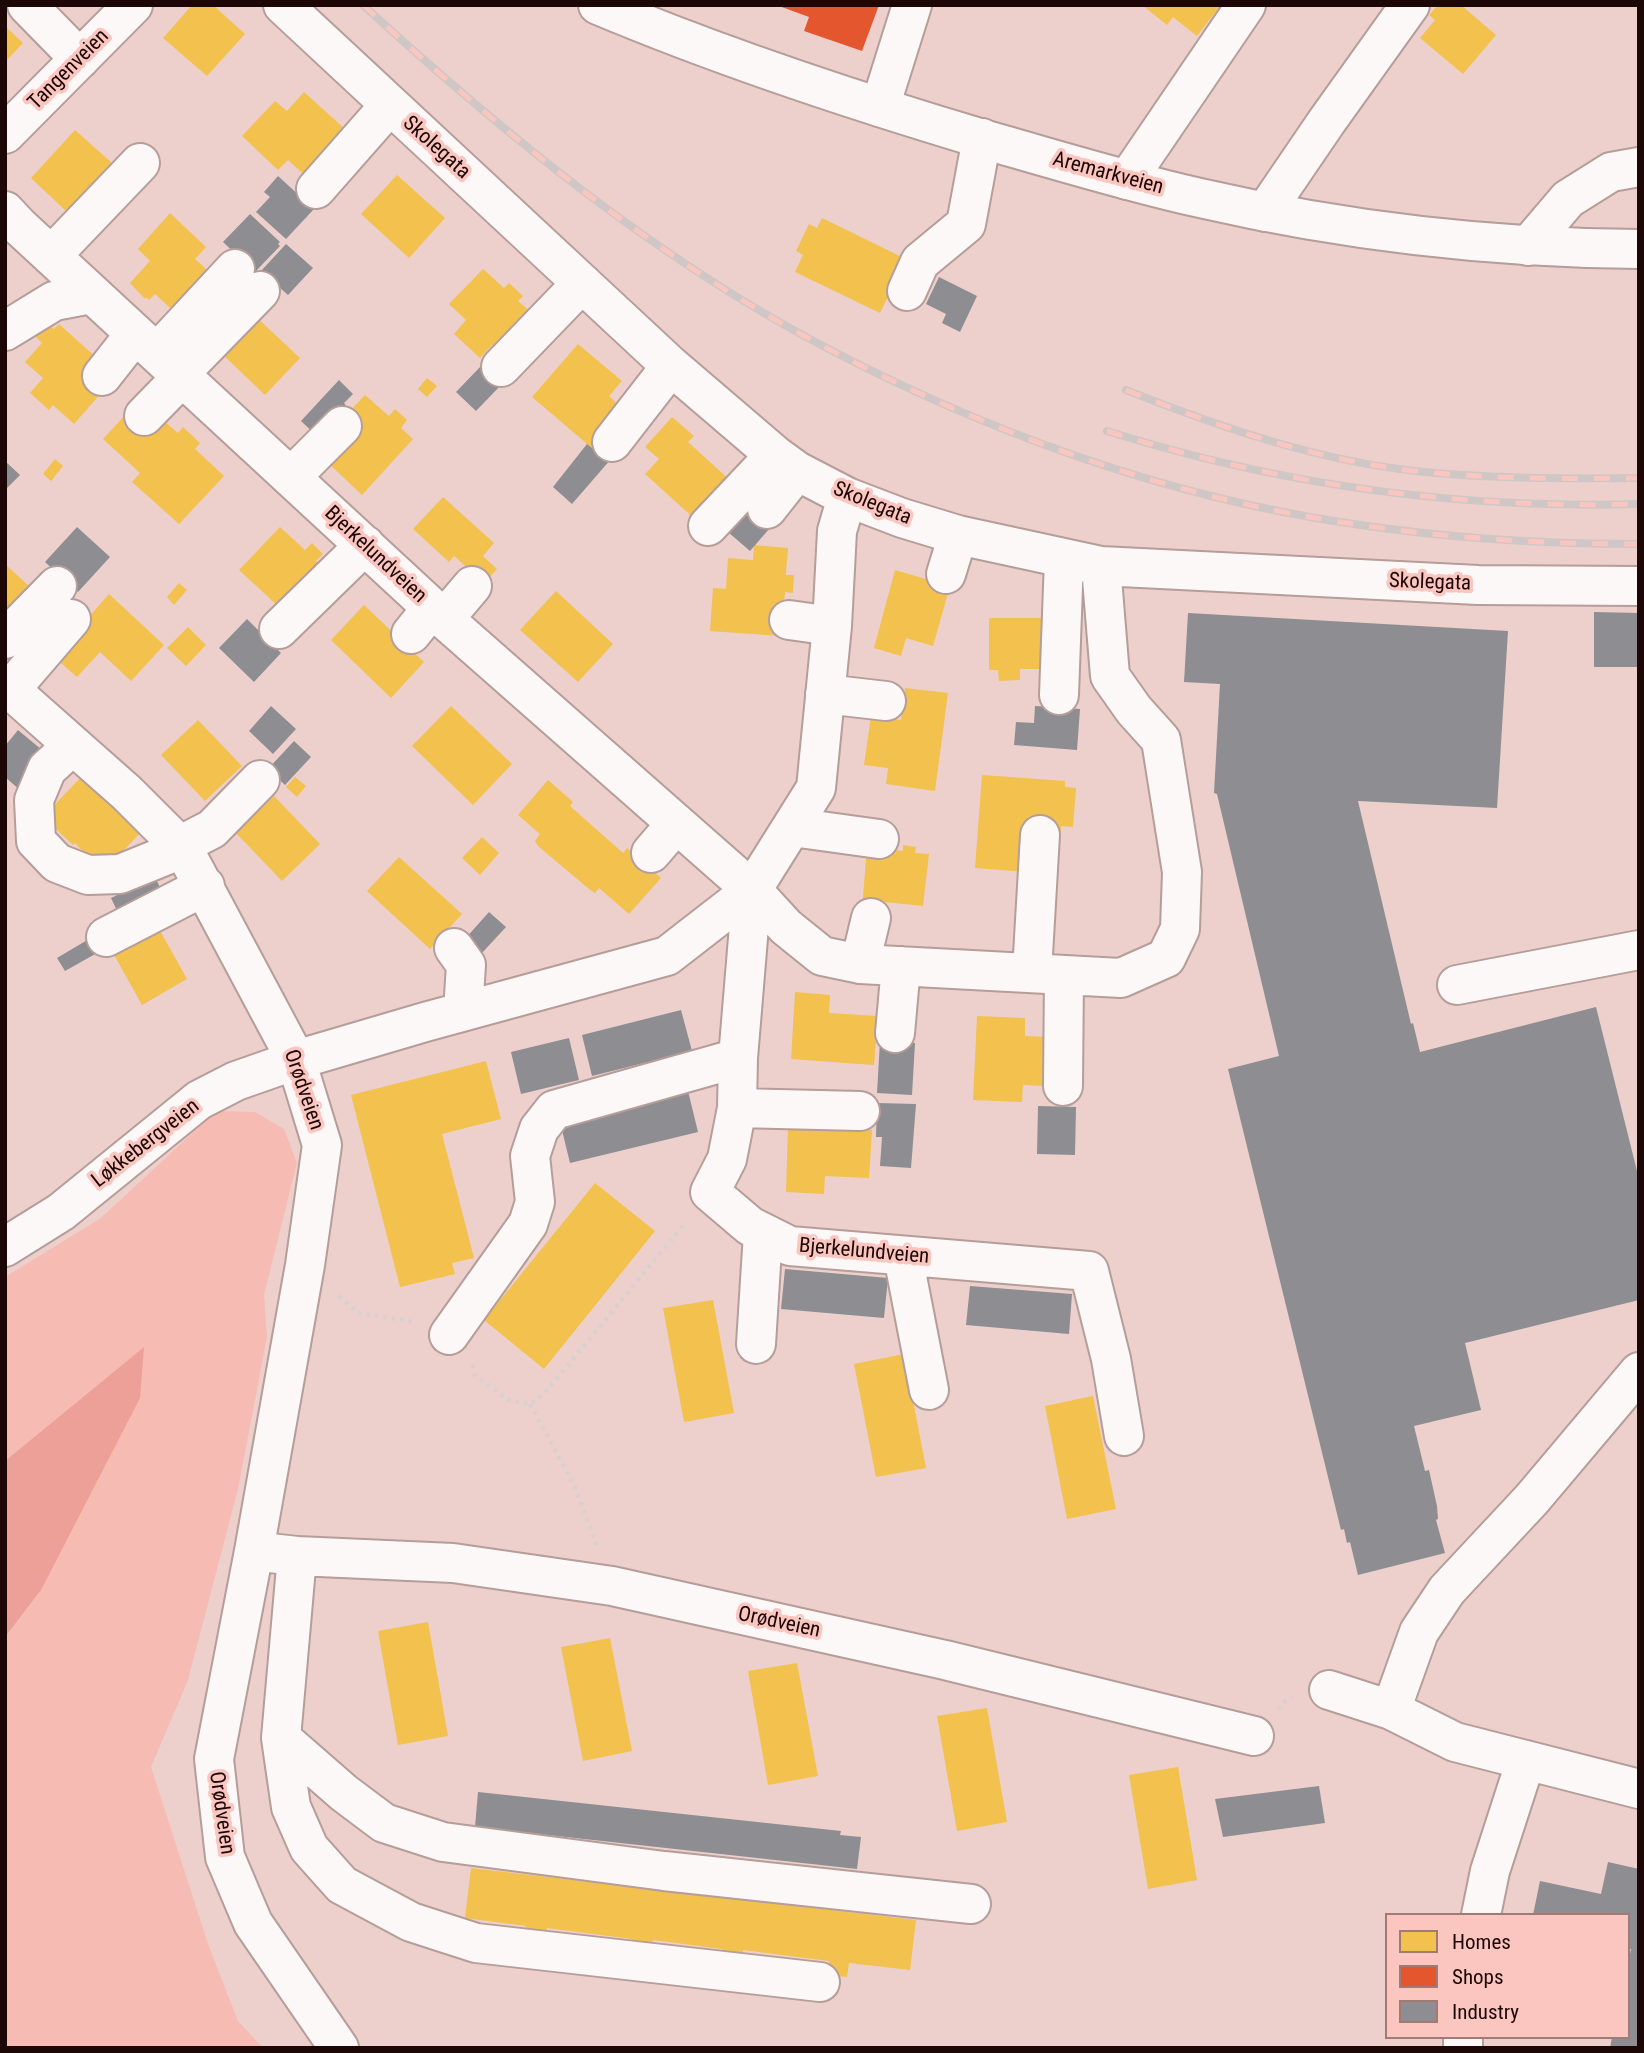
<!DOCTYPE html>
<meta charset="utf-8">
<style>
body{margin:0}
#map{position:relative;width:1644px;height:2053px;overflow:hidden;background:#edd0cc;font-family:"Roboto Condensed",sans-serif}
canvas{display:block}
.frame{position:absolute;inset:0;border:7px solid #1c0706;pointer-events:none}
.legend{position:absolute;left:1385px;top:1913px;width:245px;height:126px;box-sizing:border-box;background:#fac6bf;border:2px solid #a17a75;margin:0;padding:9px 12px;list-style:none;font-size:21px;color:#1c0706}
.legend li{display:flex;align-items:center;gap:14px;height:35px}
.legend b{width:35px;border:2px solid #a17a75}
</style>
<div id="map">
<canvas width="1644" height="2053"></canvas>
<div class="frame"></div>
<ul class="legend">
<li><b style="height:19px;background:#f2c14e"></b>Homes</li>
<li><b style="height:19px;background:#e4572e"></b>Shops</li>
<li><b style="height:19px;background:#8d8d92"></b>Industry</li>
</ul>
</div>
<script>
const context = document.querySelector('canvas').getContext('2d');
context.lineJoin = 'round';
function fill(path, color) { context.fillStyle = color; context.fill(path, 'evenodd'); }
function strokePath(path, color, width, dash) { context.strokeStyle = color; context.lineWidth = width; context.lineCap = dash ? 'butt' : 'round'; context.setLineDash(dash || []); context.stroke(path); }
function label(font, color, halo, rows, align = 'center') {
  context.font = font + ' "Roboto Condensed",sans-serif'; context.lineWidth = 7; context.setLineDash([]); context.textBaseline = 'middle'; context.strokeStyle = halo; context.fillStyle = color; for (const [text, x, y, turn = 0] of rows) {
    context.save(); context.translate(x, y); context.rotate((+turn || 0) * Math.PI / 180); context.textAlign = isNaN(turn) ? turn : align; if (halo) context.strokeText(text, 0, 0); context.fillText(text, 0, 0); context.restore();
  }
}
const green = new Path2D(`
 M 216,1111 L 255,1112 L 284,1129 L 297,1163 L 264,1295 L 267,1337 L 238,1489 L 188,1680 L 151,1767 L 208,1944 L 238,2021 L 263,2048 L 5,2048 L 5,1637 L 41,1590 L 143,1348 L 5,1461 L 5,1277 L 101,1218 Z`);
const forest = new Path2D(`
 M 144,1347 L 140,1398 L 41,1590 L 5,1637 L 5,1461 Z`);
const homes = new Path2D(`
 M 192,5 L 213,5 L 245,34 L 207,76 L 163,38 Z
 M 1142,5 L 1221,5 L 1197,36 L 1173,17 L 1167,25 Z
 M 1438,5 L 1461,5 L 1496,35 L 1463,74 L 1420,38 L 1435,20 L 1429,15 Z
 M 5,26 L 23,43 L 5,62 Z
 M 304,92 L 355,138 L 313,183 L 288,160 L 278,170 L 242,136 L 275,101 L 287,111 Z
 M 75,130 L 112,163 L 94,182 L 99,186 L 86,201 L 82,196 L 67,212 L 31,178 Z
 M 397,175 L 445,218 L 409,258 L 361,214 Z
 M 170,213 L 206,247 L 195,259 L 215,277 L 179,316 L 155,294 L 149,300 L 146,297 L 145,299 L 130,283 L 150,261 L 138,249 Z
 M 822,218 L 906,259 L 880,313 L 795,272 L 803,255 L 796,251 L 809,224 L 817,228 Z
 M 483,269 L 504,288 L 509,283 L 523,296 L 518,301 L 532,313 L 498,350 L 492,345 L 480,358 L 454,334 L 466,320 L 449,304 Z
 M 253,314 L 300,358 L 265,395 L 219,351 Z
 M 48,324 L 54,329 L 59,324 L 99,360 L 103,391 L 74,424 L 53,405 L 49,410 L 30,393 L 43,378 L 25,362 L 42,343 L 36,337 Z
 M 578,344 L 622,381 L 609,396 L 624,410 L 592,448 L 532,397 Z
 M 427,378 L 437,386 L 427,397 L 418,389 Z
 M 365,395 L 389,416 L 395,409 L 407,420 L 401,428 L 413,439 L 362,495 L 326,461 L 345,416 Z
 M 127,413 L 151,435 L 164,421 L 178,433 L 183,427 L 200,443 L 195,449 L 224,476 L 179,524 L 132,482 L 140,473 L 103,439 Z
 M 672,417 L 694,436 L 688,442 L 732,482 L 697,521 L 645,474 L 659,459 L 645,447 Z
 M 55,459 L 63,466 L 51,481 L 43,474 Z
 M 443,497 L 494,543 L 483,556 L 497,569 L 484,583 L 454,556 L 449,562 L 413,529 Z
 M 280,527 L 305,550 L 312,543 L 323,554 L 316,561 L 320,565 L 279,607 L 239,570 Z
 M 754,545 L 788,548 L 786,573 L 786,575 L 794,575 L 793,593 L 785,592 L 781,636 L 710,631 L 713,588 L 726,589 L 728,558 L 753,560 Z
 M 5,564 L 29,586 L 25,590 L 31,596 L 18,610 L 12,604 L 5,612 Z
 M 895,570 L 950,586 L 933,646 L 906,638 L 901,656 L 874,648 Z
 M 179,583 L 187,590 L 174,605 L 167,597 Z
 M 556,591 L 613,644 L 578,682 L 520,630 Z
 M 109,594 L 164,645 L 131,681 L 100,652 L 77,677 L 54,657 Z
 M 364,605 L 424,662 L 391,698 L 331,640 Z
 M 989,618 L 1049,618 L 1049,669 L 1020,669 L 1020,680 L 999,681 L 998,670 L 989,670 Z
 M 188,627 L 206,645 L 186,666 L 167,648 Z
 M 905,688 L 948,693 L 935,791 L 886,784 L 888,768 L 864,765 L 871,716 L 901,720 Z
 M 451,706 L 512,764 L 473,805 L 412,746 Z
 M 198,720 L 242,766 L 205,801 L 161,755 Z
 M 83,775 L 142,831 L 103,872 L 75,843 L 73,845 L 43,817 Z
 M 982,775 L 1065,781 L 1065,787 L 1076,788 L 1073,827 L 1061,826 L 1061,832 L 1029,830 L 1026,872 L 975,868 Z
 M 295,777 L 306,786 L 297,797 L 286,787 Z
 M 548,780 L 573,802 L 570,806 L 623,853 L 627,848 L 661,878 L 629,914 L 599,888 L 595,893 L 589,889 L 538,846 L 535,841 L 540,834 L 518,815 Z
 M 274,796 L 320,844 L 282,881 L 236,833 Z
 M 482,837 L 499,853 L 480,875 L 462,858 Z
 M 903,845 L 916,847 L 915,853 L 929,854 L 923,906 L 885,902 L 884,911 L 862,909 L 867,847 L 903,851 Z
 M 399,857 L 462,914 L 430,949 L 367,891 Z
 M 158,927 L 187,979 L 142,1005 L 113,953 Z
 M 795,992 L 830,995 L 829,1013 L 878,1016 L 874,1065 L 791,1059 Z
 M 977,1016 L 1025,1018 L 1025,1036 L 1047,1037 L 1045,1086 L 1023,1085 L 1022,1102 L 973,1100 Z
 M 486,1061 L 501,1119 L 442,1134 L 474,1258 L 452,1263 L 455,1274 L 400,1287 L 351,1095 Z
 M 788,1125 L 872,1130 L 869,1178 L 825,1176 L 824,1194 L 786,1192 Z
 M 595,1183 L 655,1231 L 544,1369 L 484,1320 Z
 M 713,1300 L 734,1413 L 684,1422 L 663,1308 Z
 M 904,1354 L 926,1468 L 876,1477 L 854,1364 Z
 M 1093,1396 L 1116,1509 L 1067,1519 L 1045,1406 Z
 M 428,1622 L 448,1736 L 398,1745 L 378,1631 Z
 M 610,1638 L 632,1751 L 583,1761 L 561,1647 Z
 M 797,1663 L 818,1776 L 768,1785 L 748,1671 Z
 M 987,1708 L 1007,1822 L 957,1831 L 937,1716 Z
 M 1178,1767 L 1197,1880 L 1148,1889 L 1129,1775 Z
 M 471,1868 L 916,1920 L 910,1970 L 849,1963 L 847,1977 L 827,1975 L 829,1961 L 743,1950 L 741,1966 L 720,1963 L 722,1949 L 653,1940 L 651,1955 L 630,1953 L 632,1939 L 547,1928 L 545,1943 L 524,1941 L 526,1926 L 465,1918 Z`);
const shops = new Path2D(`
 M 879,5 L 862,51 L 804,31 L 809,17 L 779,6 Z`);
const industry = new Path2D(`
 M 278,176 L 314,209 L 286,239 L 256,212 L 270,197 L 264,192 Z
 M 250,214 L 280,242 L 278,244 L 280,246 L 255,272 L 223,242 Z
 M 286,244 L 313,268 L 288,295 L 261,271 Z
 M 939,277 L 977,296 L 960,332 L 942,323 L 946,314 L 926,304 Z
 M 481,366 L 501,385 L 476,411 L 456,392 Z
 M 339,380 L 353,394 L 344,403 L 347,407 L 318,437 L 301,421 Z
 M 587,444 L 592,448 L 594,445 L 611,459 L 572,504 L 553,487 Z
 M 5,461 L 20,475 L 5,490 Z
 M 754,502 L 776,521 L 750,551 L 728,532 Z
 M 77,527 L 110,557 L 78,592 L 45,562 Z
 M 1594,612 L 1639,613 L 1639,667 L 1594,667 Z
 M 1188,613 L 1508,631 L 1497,808 L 1358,801 L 1411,1024 L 1413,1023 L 1420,1052 L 1596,1007 L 1639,1179 L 1639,1300 L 1465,1343 L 1481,1410 L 1414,1426 L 1425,1471 L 1429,1470 L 1437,1506 L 1438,1519 L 1436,1520 L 1445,1553 L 1358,1575 L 1350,1542 L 1347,1543 L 1344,1529 L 1341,1530 L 1228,1069 L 1279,1056 L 1217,794 L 1214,793 L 1220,684 L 1184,682 Z
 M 247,619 L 281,653 L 254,682 L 219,648 Z
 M 271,706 L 296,729 L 273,754 L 249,731 Z
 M 1035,706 L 1080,709 L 1077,750 L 1014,745 L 1016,722 L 1034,723 Z
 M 18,730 L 48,755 L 20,790 L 5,777 L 5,746 Z
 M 294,741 L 311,757 L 285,785 L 268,769 Z
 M 155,877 L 165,898 L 121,919 L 111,898 Z
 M 489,912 L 506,927 L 481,954 L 464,940 Z
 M 89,939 L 97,953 L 65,971 L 57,958 Z
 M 681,1010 L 692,1051 L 592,1076 L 582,1035 Z
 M 569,1038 L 579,1080 L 521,1094 L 511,1052 Z
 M 880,1041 L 915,1043 L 912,1095 L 877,1093 Z
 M 688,1091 L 698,1132 L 570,1163 L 560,1122 Z
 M 877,1103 L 916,1104 L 911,1168 L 880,1166 L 882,1137 L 876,1137 Z
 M 1038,1106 L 1076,1107 L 1075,1155 L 1037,1154 Z
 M 785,1269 L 888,1278 L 884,1318 L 781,1309 Z
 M 970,1286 L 1072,1294 L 1069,1334 L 966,1325 Z
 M 1319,1786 L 1325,1823 L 1223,1837 L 1215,1799 Z
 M 478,1792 L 841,1831 L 840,1835 L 861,1837 L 857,1869 L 475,1827 Z
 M 1608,1862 L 1639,1869 L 1639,2048 L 1610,2048 L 1612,2037 L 1628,2037 L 1628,1964 L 1631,1949 L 1628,1949 L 1628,1915 L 1533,1915 L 1540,1881 L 1601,1894 Z`);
const path = new Path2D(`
 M 339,1296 L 358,1313 L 414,1322
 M 472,1365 L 475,1375 L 508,1400 L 530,1404 L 545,1393 L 685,1223
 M 530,1404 L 575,1487 L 597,1546
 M 1278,1709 L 1286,1700 L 1292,1698`);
const minor = new Path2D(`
 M 27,5 L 80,59
 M 283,5 L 671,366 L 775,455 L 797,471 L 847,497 L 902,518 L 958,535 L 1101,566 L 1478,585 L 1639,586
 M 880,107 L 912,5
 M 5,134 L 133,5
 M 1127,180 L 1246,5
 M 316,189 L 389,106
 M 5,211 L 20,227 L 444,619 L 752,890 L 786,927 L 822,956 L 860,964 L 1121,978 L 1166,958 L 1180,929 L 1182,872 L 1161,740 L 1134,710 L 1110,676 L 1101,566
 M 1265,212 L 1327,121 L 1410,5
 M 1528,246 L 1568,199 L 1611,172 L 1639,167
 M 51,256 L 140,163
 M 907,291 L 920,262 L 966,224 L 982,138
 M 5,331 L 54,301 L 91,294
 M 157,353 L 235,269
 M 501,367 L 582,283
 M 179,374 L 260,291
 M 102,376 L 135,334
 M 144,416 L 182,377
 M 612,442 L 671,366
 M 291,477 L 342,426
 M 847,497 L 837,531 L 832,626 L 816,788 L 752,890 L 738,1058 L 737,1108 L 727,1159 L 710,1192 L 750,1226 L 790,1246 L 1089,1271 L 1111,1359 L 1124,1436
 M 767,509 L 797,471
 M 708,526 L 775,455
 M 946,574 L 958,535
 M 444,619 L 472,586
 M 789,620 L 832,626
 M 279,629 L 365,545
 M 411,634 L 432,608
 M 5,639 L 57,586
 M 5,685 L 127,793 L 184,850 L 296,1060 L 322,1145 L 305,1265 L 254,1551 L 214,1759 L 225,1857 L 253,1923 L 339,2048
 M 10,690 L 71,619
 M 825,694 L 886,701
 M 1059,695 L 1064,559
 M 73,745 L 47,769 L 34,800 L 36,841 L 57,863 L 88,875 L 120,874 L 182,849
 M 792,827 L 879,839
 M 179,846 L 212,829 L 260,780
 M 651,853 L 676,824
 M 106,937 L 205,886
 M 454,948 L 466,965 L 463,1011
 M 860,964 L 871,918
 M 1032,972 L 1040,835
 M 1457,985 L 1639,950
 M 895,1033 L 901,966
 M 1063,1086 L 1064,975
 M 737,1108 L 860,1111
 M 5,1247 L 61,1212 L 199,1100 L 236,1081 L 296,1060 L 425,1022 L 667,956 L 752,890
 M 903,1256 L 929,1390
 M 449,1335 L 528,1224 L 535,1202 L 530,1156 L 539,1129 L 554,1110 L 738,1058
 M 756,1344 L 763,1233
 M 270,1553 L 297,1556 L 281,1738 L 291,1807 L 309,1848 L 342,1885 L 411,1922 L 476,1943 L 820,1982
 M 297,1556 L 453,1563 L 612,1586 L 945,1660 L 1254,1736
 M 1329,1690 L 1391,1710 L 1455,1742 L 1639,1789
 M 1391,1710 L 1419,1632 L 1447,1590 L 1532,1499 L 1639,1372
 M 281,1738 L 344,1793 L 384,1823 L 443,1842 L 664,1871 L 971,1904
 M 1481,1915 L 1490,1871 L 1526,1760
 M 1463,2048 L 1463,2037`);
const major = new Path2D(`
 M 598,5 C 724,58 855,101 986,140 C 1057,160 1128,182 1200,198 C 1344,231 1491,248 1639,249`);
const rail = new Path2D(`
 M 363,5 C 503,133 653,256 821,345 C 984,431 1164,496 1347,523 C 1444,538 1541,544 1639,544
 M 1126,390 C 1222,428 1321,462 1425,472 C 1495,479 1568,479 1639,478
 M 1107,431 C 1279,485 1458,509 1639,504`);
const streetNames = [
 ["Tangenveien",69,70,-45],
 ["Skolegata",436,148,42],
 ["Aremarkveien",1108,174,15],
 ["Skolegata",872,504,22],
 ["Bjerkelundveien",375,555,43],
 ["Skolegata",1430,583,2],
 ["Orødveien",303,1090,71],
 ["Løkkebergveien",146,1144,-38],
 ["Bjerkelundveien",864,1252,5],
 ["Orødveien",779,1623,12],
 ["Orødveien",221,1813,82]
];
fill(green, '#f6bbb3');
fill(forest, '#eca097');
fill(homes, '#f2c14e');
fill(shops, '#e4572e');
fill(industry, '#8d8d92');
strokePath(minor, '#b59d99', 42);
strokePath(major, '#b59d99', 42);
strokePath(path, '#d9d1cf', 4.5, [3.5, 5]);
strokePath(minor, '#fcf8f7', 38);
strokePath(major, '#fcf8f7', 38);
strokePath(rail, '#cfc7c5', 8);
strokePath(rail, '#fac6bf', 5, [16]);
label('21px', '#1c0706', '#fac6bf', streetNames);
</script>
